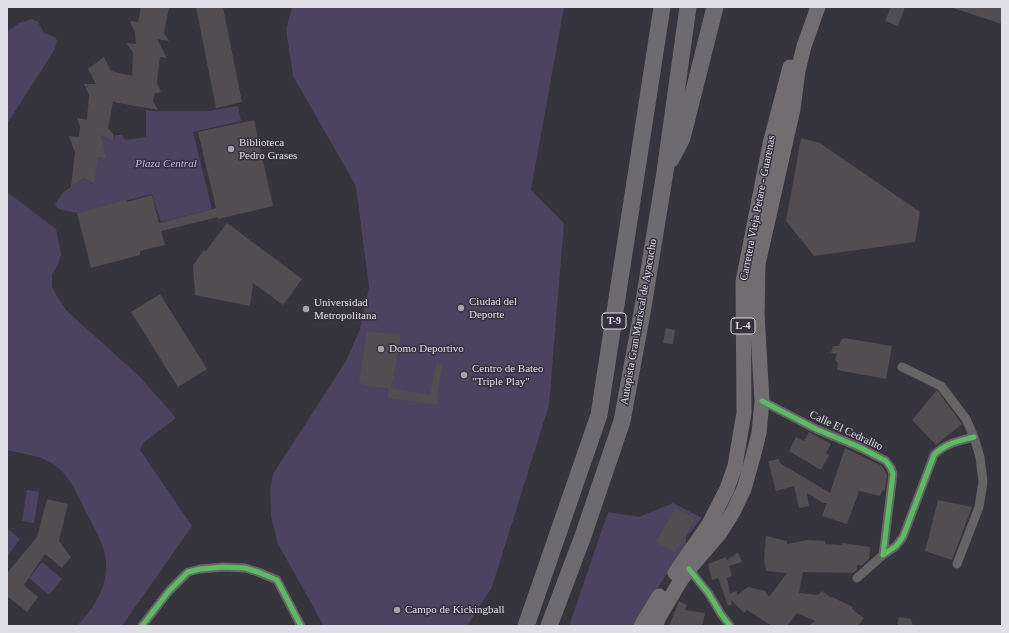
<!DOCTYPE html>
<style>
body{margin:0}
#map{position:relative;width:1009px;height:633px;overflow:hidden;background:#36343c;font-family:"Times New Roman",serif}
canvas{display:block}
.frame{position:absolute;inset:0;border:8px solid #e0dee7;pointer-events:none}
</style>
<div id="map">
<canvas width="1009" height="633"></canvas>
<div class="frame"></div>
</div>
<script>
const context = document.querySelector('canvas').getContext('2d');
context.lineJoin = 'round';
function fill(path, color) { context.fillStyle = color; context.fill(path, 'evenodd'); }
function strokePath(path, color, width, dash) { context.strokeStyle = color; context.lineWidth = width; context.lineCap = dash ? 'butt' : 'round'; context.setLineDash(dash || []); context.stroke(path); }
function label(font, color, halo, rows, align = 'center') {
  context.font = font + ' "Times New Roman",serif'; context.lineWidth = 3; context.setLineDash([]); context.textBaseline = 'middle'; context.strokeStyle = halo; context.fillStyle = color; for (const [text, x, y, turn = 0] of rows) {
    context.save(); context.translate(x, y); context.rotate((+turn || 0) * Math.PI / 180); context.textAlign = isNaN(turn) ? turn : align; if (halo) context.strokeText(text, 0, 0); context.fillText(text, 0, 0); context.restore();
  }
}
const green = new Path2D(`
 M 292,7 L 564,7 L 531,190 L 564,223 L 549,405 L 492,587 L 467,626 L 324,626 L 278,544 L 271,516 L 270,490 L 273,474 L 346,361 L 360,329 L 369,287 L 356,186 L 293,76 L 286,29 Z
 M 32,19 L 38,22 L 44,33 L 55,37 L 57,40 L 55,49 L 7,124 L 7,32 L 19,23 Z
 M 238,106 L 241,121 L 193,132 L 212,209 L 161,222 L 152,194 L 77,213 L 59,209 L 55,205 L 62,193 L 84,178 L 93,184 L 98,157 L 107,159 L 101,135 L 113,141 L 115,135 L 122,135 L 125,140 L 146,137 L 146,110 L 151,111 L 208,111 Z
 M 7,192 L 56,229 L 61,254 L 59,262 L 52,275 L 52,287 L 58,298 L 67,311 L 140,377 L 176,418 L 143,443 L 140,450 L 192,526 L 122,626 L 77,626 C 98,604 113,578 103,547 C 98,533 89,519 83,506 C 76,491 67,472 53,464 C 40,455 22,454 7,450 Z
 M 27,490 L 39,492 L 34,523 L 22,521 Z
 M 673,503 L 702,518 L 686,537 L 686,546 L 658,587 L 636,626 L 569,626 L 608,512 L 639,517 Z
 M 9,530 L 20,539 L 7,557 L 7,532 Z
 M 42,562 L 62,579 L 49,595 L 29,578 Z`);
const building = new Path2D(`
 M 141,7 L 169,7 L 164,33 L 169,41 L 157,39 L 167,58 L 160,57 L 157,83 L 161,92 L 155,93 L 153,101 L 158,110 L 113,102 L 108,128 L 114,135 L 113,141 L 101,135 L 107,159 L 98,157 L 94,184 L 84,178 L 71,187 L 75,153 L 69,136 L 79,137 L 80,127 L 77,118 L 87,120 L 89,95 L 84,84 L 96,84 L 88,69 L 104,57 L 111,71 L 132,76 L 133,53 L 126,43 L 136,44 L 135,33 L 130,21 L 138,22 Z
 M 196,7 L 223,7 L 242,102 L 216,108 Z
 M 891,7 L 905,7 L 898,26 L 885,21 Z
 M 953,7 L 1002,7 L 1002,24 L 953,8 Z
 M 254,120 L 273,206 L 218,219 L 218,217 L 161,231 L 165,245 L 140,251 L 140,255 L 91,268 L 77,213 L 126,200 L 127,202 L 152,195 L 159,223 L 216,208 L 198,132 Z
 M 801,138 L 820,143 L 920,212 L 915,242 L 814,256 L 786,221 Z
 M 227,223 L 302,279 L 283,305 L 253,283 L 250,306 L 195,295 L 193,265 L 204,250 L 206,251 Z
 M 160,294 L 207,369 L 178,387 L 131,312 Z
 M 666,328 L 675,330 L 673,344 L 663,343 Z
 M 367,331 L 401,335 L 391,388 L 430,395 L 436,363 L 442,365 L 437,396 L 438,396 L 437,405 L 388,398 L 389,388 L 367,386 L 359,382 Z
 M 844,338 L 892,346 L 886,379 L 837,370 L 838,363 L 835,360 L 837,354 L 831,353 L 833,346 L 839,346 L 841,340 Z
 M 937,390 L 962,424 L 936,445 L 912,420 Z
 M 809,432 L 831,444 L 826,453 L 829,455 L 821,470 L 789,451 L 796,437 L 804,441 Z
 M 845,448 L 882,466 L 887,475 L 885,490 L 882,491 L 880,496 L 859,491 L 847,524 L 822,516 L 827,503 L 823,503 L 807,493 L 809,506 L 799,508 L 794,486 L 776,491 L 768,461 L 779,459 L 780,463 L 830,493 Z
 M 47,499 L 68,504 L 59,541 L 71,557 L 62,568 L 45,554 L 24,585 L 38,597 L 27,612 L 7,596 L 7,573 L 37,537 Z
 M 938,500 L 972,507 L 952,560 L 925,551 Z
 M 675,508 L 695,518 L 686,537 L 675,552 L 656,542 Z
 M 766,536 L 787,541 L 787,544 L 807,540 L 825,541 L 825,544 L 842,545 L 842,543 L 870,547 L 869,559 L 862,565 L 857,565 L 857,570 L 853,573 L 803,572 L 799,593 L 818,595 L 822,591 L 831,598 L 832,597 L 853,607 L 852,609 L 864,618 L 858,626 L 808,626 L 815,621 L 797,613 L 787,626 L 772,626 L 747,610 L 744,613 L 731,600 L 732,605 L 728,606 L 719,580 L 718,578 L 712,580 L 708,564 L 726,557 L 727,560 L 738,552 L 742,562 L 729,566 L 732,576 L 727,578 L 730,593 L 737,591 L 737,595 L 748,587 L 765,591 L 769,597 L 787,573 L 766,571 L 764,560 Z
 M 679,601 L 687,605 L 685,610 L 705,613 L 702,626 L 669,626 Z
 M 899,617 L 911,619 L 913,626 L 897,626 Z`);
const minor = new Path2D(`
 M 902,367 L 941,386 L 966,419 L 974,437 L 980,457 L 983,482 L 979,507 L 957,564
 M 762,401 L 816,429 L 859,447 L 886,461 L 891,468 L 893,474 L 883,555 L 896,546 L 903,537 L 934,455 C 945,443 960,441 974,437
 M 689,569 L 709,594 L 721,614 L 730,626
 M 857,578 L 883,555
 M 142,626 L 169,591 L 188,572 L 200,569 L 224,567 L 245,568 L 258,572 L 277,580 L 301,626`);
const primary = new Path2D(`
 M 675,573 L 709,524 L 727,489 L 735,466 L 744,413 L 743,282 L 770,144 L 790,67
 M 641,626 L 659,596
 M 655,626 L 659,617 L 681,580 L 689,569 L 720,533 L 733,512 L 744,489 L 753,457 L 759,433 L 762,401 L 757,314 L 758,264 L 793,109 L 798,71 L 804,46 L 818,7`);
const motorway = new Path2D(`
 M 671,159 L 682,138 L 715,7
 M 526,626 L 599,415 L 662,7
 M 549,626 L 583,536 L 622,421 L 642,313 L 665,172 L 688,7`);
const cycleway = new Path2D(`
 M 762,401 L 816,429 L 859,447 L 886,461 L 891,468 L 893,474 L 883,555 L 896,546 L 903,537 L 934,455 C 945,443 960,441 974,437
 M 689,569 L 709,594 L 721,614 L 730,626
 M 142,626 L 169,591 L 188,572 L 200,569 L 224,567 L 245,568 L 258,572 L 277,580 L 301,626`);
const markers = [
 [231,149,4,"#a4a2ab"],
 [461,308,4,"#a4a2ab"],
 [306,309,4,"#a4a2ab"],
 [381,349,4,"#a4a2ab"],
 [464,375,4,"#a4a2ab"],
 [397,610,4,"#a4a2ab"]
];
const shields = [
 [614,321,24],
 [743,326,24]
];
const shieldNames = [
 ["T-9",614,321],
 ["L-4",743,326]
];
const poiNames = [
 ["Biblioteca",239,143],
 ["Pedro Grases",239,156],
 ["Ciudad del",469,302],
 ["Deporte",469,315],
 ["Universidad",314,303],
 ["Metropolitana",314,316],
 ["Domo Deportivo",389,349],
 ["Centro de Bateo",472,369],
 ["\"Triple Play\"",472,382],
 ["Campo de Kickingball",405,610]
];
const parkNames = [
 ["Plaza Central",166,164]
];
const streetNames = [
 ["Carretera Vieja Petare - Guarenas",758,208,-79],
 ["Autopista Gran Mariscal de Ayacucho",639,322,-80],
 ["Calle El Cedralito",846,431,25]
];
fill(green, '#4c4361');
fill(building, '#524d50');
strokePath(minor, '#676466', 9);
strokePath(primary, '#726d70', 15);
strokePath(motorway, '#6d6b6f', 17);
strokePath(cycleway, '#5cba63', 5);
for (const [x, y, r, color] of markers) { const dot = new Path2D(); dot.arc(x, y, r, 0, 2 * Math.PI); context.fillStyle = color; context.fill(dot); strokePath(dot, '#35313f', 1.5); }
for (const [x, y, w] of shields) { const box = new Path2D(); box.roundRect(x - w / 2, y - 8, w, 16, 3); context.fillStyle = '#35313f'; context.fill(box); strokePath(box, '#e0dee7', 1); }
label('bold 10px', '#e0dee7', null, shieldNames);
label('11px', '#e0dee7', '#35313f', poiNames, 'left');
label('italic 11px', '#c5b2f3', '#35313f', parkNames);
label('11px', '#e0dee7', '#35313f', streetNames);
</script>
